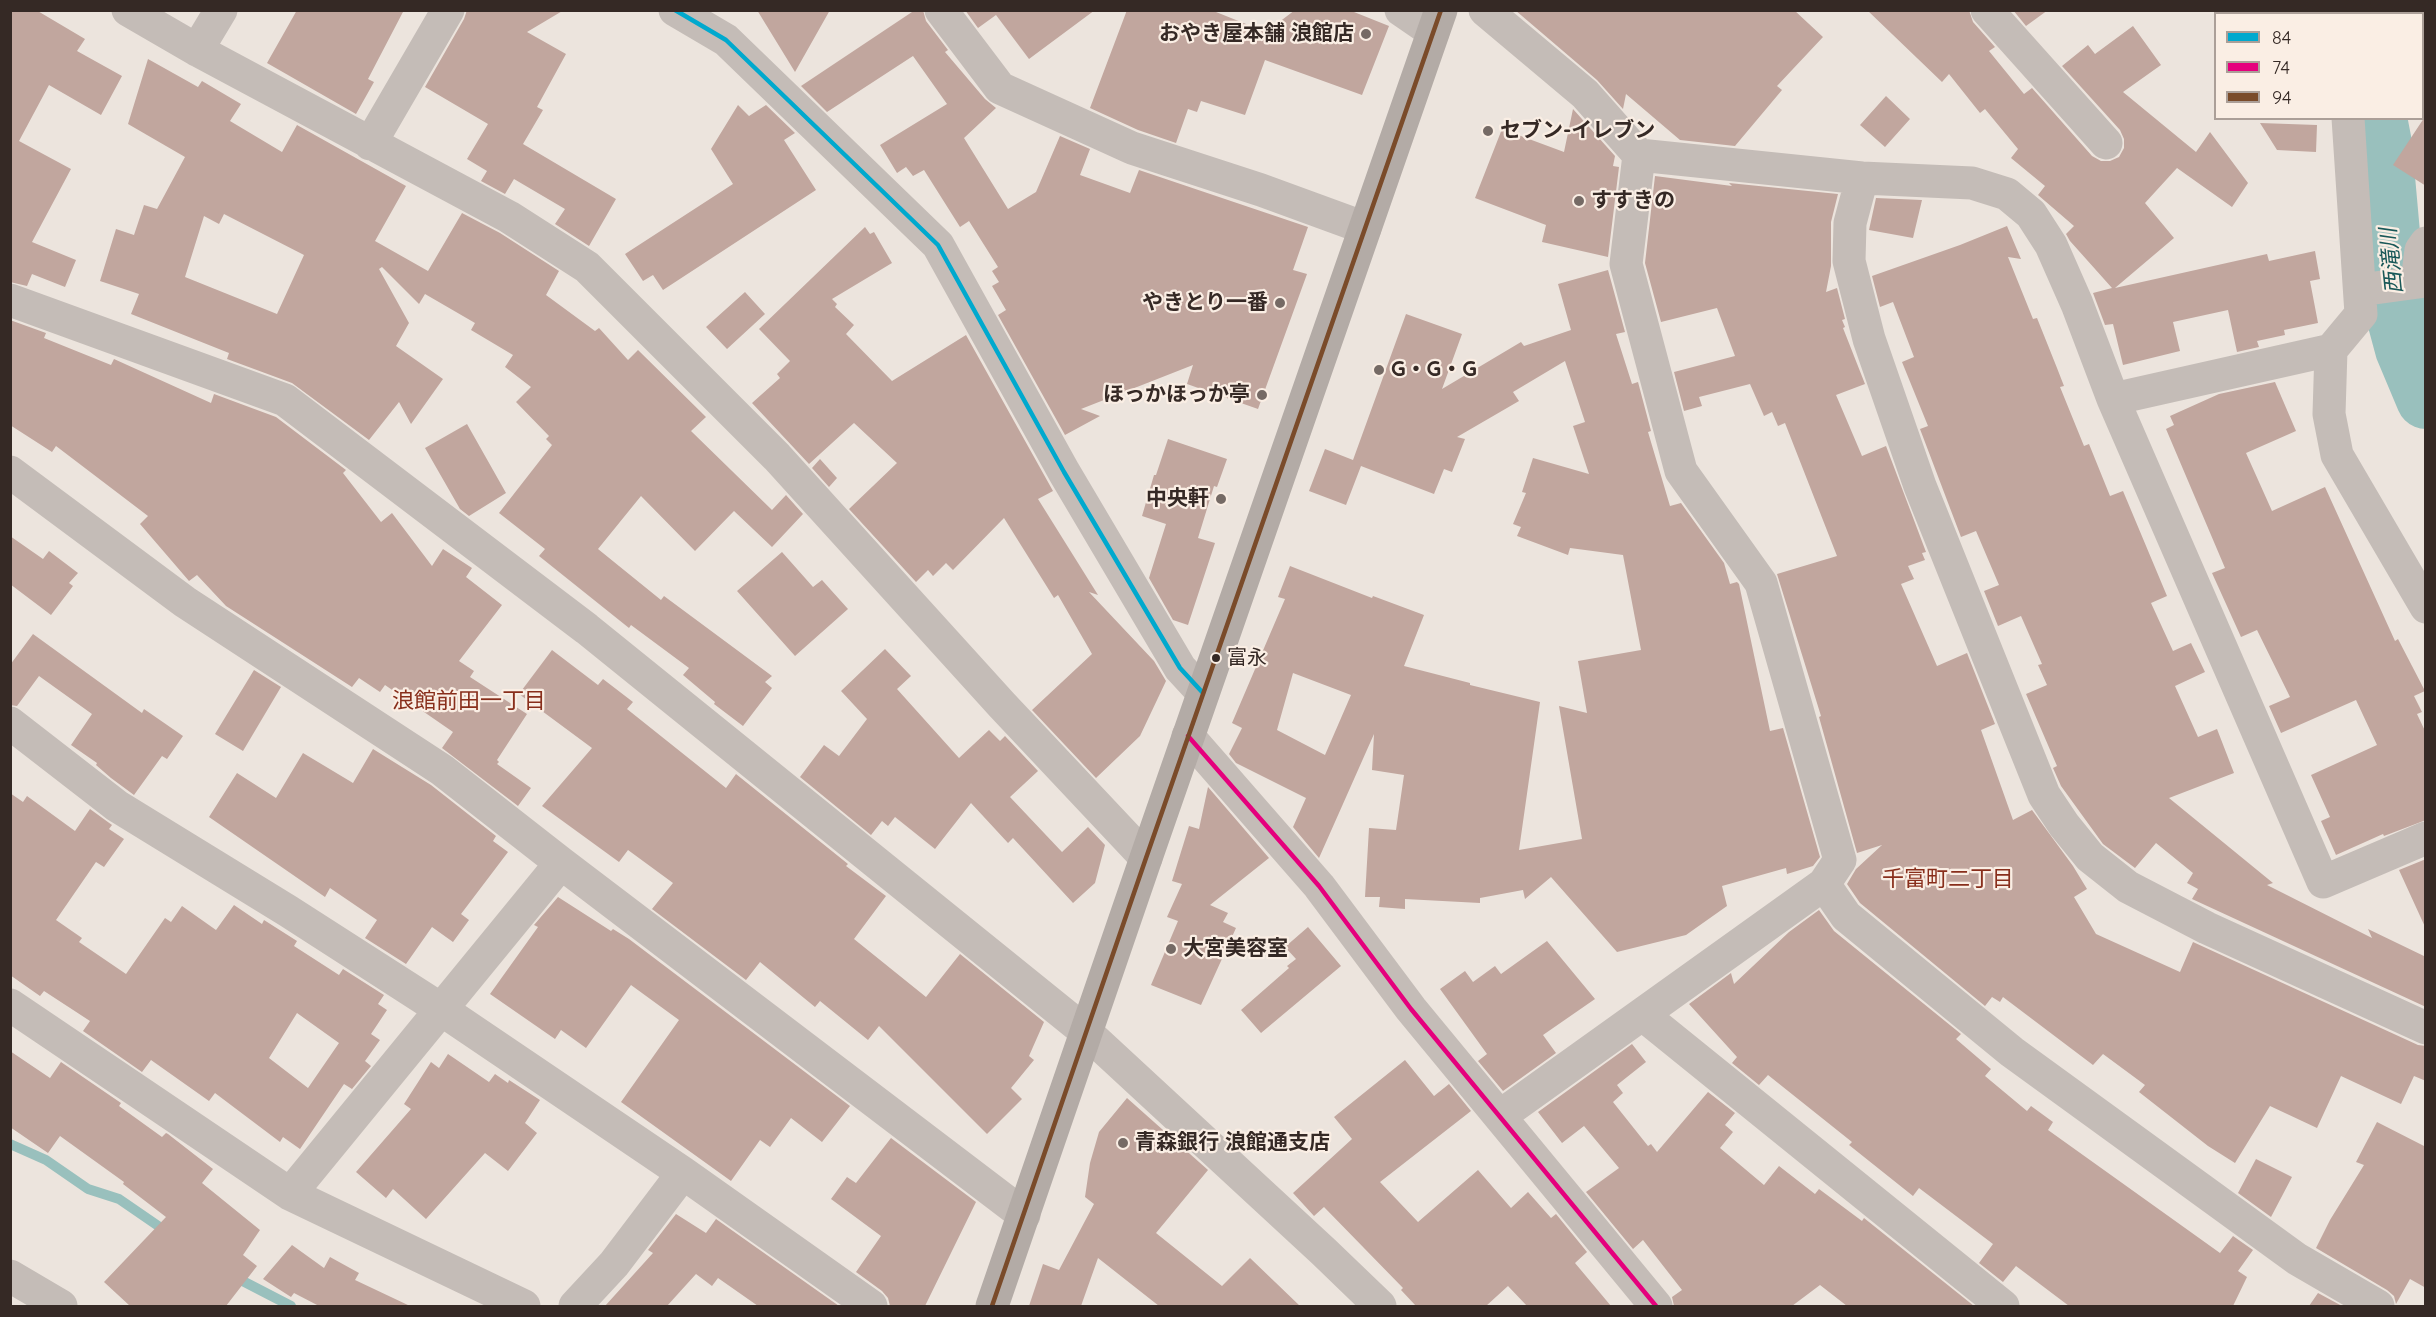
<!DOCTYPE html>
<meta charset="utf-8">
<style>
body{margin:0}
#map{position:relative;width:2436px;height:1317px;overflow:hidden;background:#ece4dd;font-family:Quicksand,sans-serif}
canvas{display:block}
.frame{position:absolute;inset:0;border:12px solid #352925;pointer-events:none}
.legend{position:absolute;left:2214px;top:12px;width:210px;height:108px;box-sizing:border-box;background:#faeee4;border:2px solid #ab9f98;margin:0;padding:8px 10px;list-style:none;font-size:18px;color:#352925}
.legend li{display:flex;align-items:center;gap:12px;height:30px}
.legend b{width:30px;border:2px solid #ab9f98}
</style>
<div id="map">
<canvas width="2436" height="1317"></canvas>
<div class="frame"></div>
<ul class="legend">
<li><b style="height:8px;background:#00a9ce"></b>84</li>
<li><b style="height:8px;background:#e5007d"></b>74</li>
<li><b style="height:8px;background:#7a4b2a"></b>94</li>
</ul>
</div>
<script>
const context = document.querySelector('canvas').getContext('2d');
context.lineJoin = 'round';
function strokePath(path, color, width, dash) { context.strokeStyle = color; context.lineWidth = width; context.lineCap = dash ? 'butt' : 'round'; context.setLineDash(dash || []); context.stroke(path); }
function fill(path, color) { context.fillStyle = color; context.fill(path, 'evenodd'); }
function label(font, color, halo, rows, align = 'center') {
  context.font = font + ' Quicksand,"Noto Sans JP",sans-serif'; context.lineWidth = 4.5; context.setLineDash([]); context.textBaseline = 'middle'; context.strokeStyle = halo; context.fillStyle = color; for (const [text, x, y, turn = 0] of rows) {
    context.save(); context.translate(x, y); context.rotate((+turn || 0) * Math.PI / 180); context.textAlign = isNaN(turn) ? turn : align; if (halo) context.strokeText(text, 0, 0); context.fillText(text, 0, 0); context.restore();
  }
}
const stream = new Path2D(`
 M 10,1144 L 46,1160 L 88,1189 L 119,1199 L 167,1232
 M 233,1276 L 291,1306`);
const river = new Path2D(`
 M 2394,14 L 2395,10
 M 2377,118 L 2382,144 L 2398,323 L 2405,349 L 2426,399`);
const building = new Path2D(`
 M 10,10 L 36,10 L 85,39 L 77,51 L 122,76 L 101,115 L 49,85 L 19,141 L 71,169 L 32,242 L 76,260 L 65,287 L 32,274 L 27,286 L 10,282 Z
 M 297,10 L 404,10 L 368,79 L 374,82 L 356,114 L 267,63 Z
 M 467,10 L 564,10 L 527,32 L 566,54 L 537,107 L 543,110 L 523,144 L 616,199 L 589,246 L 555,224 L 565,209 L 514,179 L 505,194 L 481,181 L 487,171 L 467,159 L 488,124 L 425,87 L 464,19 Z
 M 757,10 L 830,10 L 795,72 Z
 M 915,10 L 923,10 L 926,21 L 948,50 L 945,52 L 985,99 L 996,108 L 964,138 L 1008,209 L 1036,192 L 1060,136 L 1090,149 L 1080,175 L 1130,193 L 1139,170 L 1308,227 L 1293,270 L 1307,274 L 1258,409 L 1187,384 L 1193,365 L 1081,409 L 1100,416 L 1065,435 L 998,315 L 1006,310 L 992,286 L 999,282 L 992,271 L 998,267 L 969,221 L 960,227 L 924,170 L 913,176 L 906,167 L 897,173 L 880,145 L 947,104 L 913,56 L 827,112 L 801,86 Z
 M 965,10 L 1095,10 L 1029,59 L 996,15 L 978,28 Z
 M 1127,10 L 1211,10 L 1266,32 L 1295,10 L 1349,10 L 1389,26 L 1362,95 L 1265,60 L 1245,115 L 1201,101 L 1197,112 L 1188,109 L 1176,143 L 1138,130 L 1090,108 Z
 M 1515,10 L 1794,10 L 1823,37 L 1777,86 L 1782,90 L 1735,146 L 1680,140 L 1626,94 L 1623,109 L 1597,80 Z
 M 1867,10 L 1969,10 L 1973,22 L 1995,47 L 1989,51 L 2024,94 L 2032,88 L 2092,156 L 2101,161 L 2110,161 L 2119,157 L 2124,148 L 2124,139 L 2120,130 L 2062,66 L 2088,45 L 2095,54 L 2133,26 L 2161,65 L 2123,92 L 2196,152 L 2210,132 L 2248,183 L 2232,207 L 2177,168 L 2145,203 L 2174,238 L 2115,288 L 2267,254 L 2269,261 L 2315,251 L 2320,279 L 2310,281 L 2318,323 L 2284,330 L 2285,335 L 2257,341 L 2259,347 L 2237,352 L 2228,310 L 2173,322 L 2180,351 L 2123,365 L 2113,324 L 2105,325 L 2093,293 L 2112,288 L 2070,241 L 2066,234 L 2074,226 L 2038,195 L 2045,186 L 2011,158 L 2018,149 L 1985,109 L 1980,113 L 1949,74 L 1942,82 Z
 M 2013,10 L 2048,10 L 2026,26 Z
 M 148,59 L 198,87 L 202,81 L 241,104 L 230,121 L 282,152 L 297,125 L 406,186 L 375,241 L 428,271 L 462,213 L 500,233 L 559,271 L 546,295 L 595,331 L 599,328 L 628,360 L 638,350 L 706,417 L 691,431 L 772,510 L 786,495 L 803,514 L 772,547 L 734,511 L 695,551 L 641,496 L 598,549 L 661,600 L 664,596 L 772,676 L 765,682 L 772,688 L 743,726 L 714,704 L 715,702 L 683,675 L 689,668 L 631,625 L 629,628 L 539,556 L 545,549 L 499,513 L 552,445 L 546,439 L 549,436 L 516,402 L 531,387 L 505,367 L 513,355 L 471,330 L 475,323 L 425,294 L 419,304 L 382,267 L 379,269 L 409,323 L 396,346 L 443,379 L 411,424 L 399,402 L 369,440 L 292,383 L 227,359 L 229,353 L 131,314 L 139,294 L 100,281 L 116,229 L 134,235 L 144,205 L 157,209 L 185,157 L 128,124 ZM 224,214 L 304,255 L 277,314 L 185,277 L 204,216 L 219,224 Z
 M 1886,96 L 1910,119 L 1885,147 L 1860,125 Z
 M 738,105 L 749,116 L 766,105 L 795,133 L 784,140 L 816,190 L 663,290 L 653,275 L 643,281 L 625,254 L 733,184 L 711,149 Z
 M 1573,109 L 1615,156 L 1613,166 L 1619,167 L 1608,257 L 1542,242 L 1546,225 L 1475,198 L 1502,129 L 1564,152 Z
 M 2426,115 L 2426,186 L 2393,165 Z
 M 2260,123 L 2317,125 L 2316,152 L 2277,150 Z
 M 1655,176 L 1732,186 L 1729,183 L 1838,194 L 1831,222 L 1831,266 L 1826,292 L 1837,288 L 1845,319 L 1842,320 L 1845,327 L 1843,328 L 1865,384 L 1836,395 L 1862,456 L 1886,446 L 1926,552 L 1922,553 L 1925,560 L 1908,566 L 1914,579 L 1901,584 L 1937,666 L 1967,653 L 1995,724 L 1981,730 L 2013,820 L 2032,810 L 2073,866 L 2087,889 L 2074,897 L 2096,934 L 2180,972 L 2193,942 L 2418,1045 L 2426,1046 L 2426,1081 L 2414,1076 L 2401,1104 L 2341,1076 L 2317,1128 L 2270,1106 L 2235,1163 L 2208,1146 L 2139,1092 L 2145,1085 L 2103,1054 L 2093,1065 L 2003,997 L 2000,1002 L 1992,997 L 1985,1006 L 1860,903 L 1847,884 L 1856,869 L 1882,845 L 1857,853 L 1819,717 L 1821,716 L 1777,574 L 1837,556 L 1785,423 L 1778,426 L 1772,412 L 1764,416 L 1750,384 L 1699,397 L 1702,406 L 1684,411 L 1674,372 L 1735,356 L 1717,308 L 1661,322 L 1645,263 Z
 M 1876,198 L 1922,200 L 1913,238 L 1869,230 Z
 M 2007,226 L 2021,259 L 2008,257 L 2033,319 L 2037,318 L 2057,368 L 2064,386 L 2060,387 L 2084,446 L 2089,444 L 2110,496 L 2123,491 L 2167,596 L 2151,603 L 2173,651 L 2191,643 L 2205,672 L 2175,686 L 2198,737 L 2217,729 L 2234,773 L 2169,798 L 2273,883 L 2267,885 L 2372,938 L 2368,929 L 2426,957 L 2426,1007 L 2192,899 L 2198,889 L 2187,883 L 2193,873 L 2156,843 L 2135,868 L 2103,844 L 2061,786 L 2053,768 L 2057,766 L 2026,694 L 2047,685 L 2038,665 L 2042,664 L 2021,616 L 1998,626 L 1984,591 L 1999,585 L 1976,531 L 1961,537 L 1920,429 L 1928,426 L 1902,362 L 1914,357 L 1893,302 L 1880,307 L 1872,276 L 1960,245 Z
 M 865,227 L 870,234 L 874,232 L 892,263 L 832,299 L 837,304 L 835,307 L 854,325 L 846,334 L 892,381 L 966,335 L 1053,491 L 1038,499 L 1098,595 L 1089,592 L 1154,661 L 1166,681 L 1140,736 L 1096,778 L 1032,710 L 1092,654 L 1058,595 L 1054,598 L 1004,518 L 953,570 L 946,563 L 933,576 L 928,570 L 916,582 L 849,509 L 897,463 L 854,423 L 809,464 L 752,403 L 780,378 L 777,374 L 790,361 L 759,329 Z
 M 1608,270 L 1625,332 L 1616,334 L 1632,384 L 1638,382 L 1651,431 L 1648,432 L 1670,506 L 1681,503 L 1724,563 L 1730,584 L 1737,582 L 1739,584 L 1770,731 L 1783,728 L 1820,857 L 1813,866 L 1787,874 L 1786,868 L 1722,886 L 1727,906 L 1686,935 L 1617,952 L 1551,877 L 1525,899 L 1523,890 L 1480,898 L 1480,903 L 1405,899 L 1405,909 L 1379,907 L 1380,897 L 1365,897 L 1369,828 L 1396,830 L 1404,775 L 1372,770 L 1374,734 L 1319,858 L 1293,827 L 1306,798 L 1236,763 L 1229,754 L 1242,728 L 1232,723 L 1285,599 L 1278,597 L 1290,566 L 1372,598 L 1373,596 L 1424,615 L 1404,666 L 1470,683 L 1470,685 L 1540,702 L 1519,850 L 1582,839 L 1559,706 L 1587,713 L 1578,661 L 1641,650 L 1623,555 L 1570,548 L 1568,555 L 1517,536 L 1521,527 L 1513,524 L 1526,493 L 1522,492 L 1533,458 L 1589,474 L 1573,426 L 1585,422 L 1565,361 L 1513,392 L 1519,401 L 1457,437 L 1465,439 L 1452,472 L 1444,469 L 1434,494 L 1361,466 L 1346,505 L 1309,491 L 1325,449 L 1353,460 L 1406,314 L 1462,334 L 1442,389 L 1521,342 L 1524,346 L 1571,330 L 1558,284 ZM 1293,673 L 1351,695 L 1325,755 L 1277,730 Z
 M 745,292 L 765,314 L 727,349 L 706,327 Z
 M 10,320 L 46,333 L 44,338 L 111,365 L 114,359 L 211,403 L 214,394 L 276,417 L 346,470 L 343,473 L 381,522 L 392,513 L 432,566 L 443,549 L 472,568 L 466,577 L 502,605 L 459,661 L 474,671 L 470,677 L 527,714 L 497,760 L 499,762 L 497,764 L 531,788 L 518,806 L 442,748 L 453,732 L 385,685 L 380,692 L 359,678 L 352,687 L 226,606 L 197,575 L 189,581 L 140,524 L 148,516 L 56,446 L 52,452 L 10,425 Z
 M 2275,382 L 2296,431 L 2246,453 L 2272,511 L 2325,487 L 2395,641 L 2398,639 L 2425,691 L 2414,696 L 2422,712 L 2417,714 L 2426,733 L 2426,820 L 2384,836 L 2383,834 L 2336,855 L 2321,821 L 2330,817 L 2311,775 L 2377,745 L 2356,700 L 2281,733 L 2269,706 L 2290,697 L 2257,630 L 2241,637 L 2212,573 L 2225,568 L 2166,429 L 2174,425 L 2170,416 L 2219,394 Z
 M 467,424 L 506,493 L 469,516 L 460,509 L 425,448 Z
 M 1168,439 L 1227,459 L 1217,487 L 1214,486 L 1198,538 L 1215,543 L 1188,625 L 1173,620 L 1149,578 L 1166,524 L 1142,516 L 1154,475 L 1156,475 Z
 M 820,459 L 837,478 L 829,487 L 812,468 Z
 M 10,536 L 43,559 L 49,551 L 78,573 L 69,583 L 73,586 L 51,615 L 10,584 Z
 M 782,552 L 813,587 L 822,580 L 848,609 L 795,656 L 737,591 Z
 M 33,634 L 142,713 L 144,709 L 183,736 L 167,759 L 162,756 L 134,795 L 111,778 L 96,765 L 97,763 L 71,745 L 92,714 L 39,676 L 17,706 L 10,705 L 10,665 Z
 M 885,649 L 911,676 L 897,689 L 959,758 L 989,730 L 1000,741 L 1005,736 L 1038,771 L 1010,797 L 1062,852 L 1088,827 L 1105,845 L 1095,883 L 1073,903 L 1013,838 L 1008,843 L 971,803 L 935,849 L 895,817 L 888,826 L 882,821 L 871,835 L 800,777 L 824,745 L 839,756 L 867,719 L 841,691 Z
 M 552,650 L 598,685 L 603,679 L 633,702 L 627,709 L 726,788 L 736,774 L 848,864 L 846,866 L 886,896 L 854,939 L 926,997 L 960,954 L 1044,1022 L 1029,1056 L 1034,1060 L 1011,1088 L 1022,1099 L 987,1134 L 879,1026 L 868,1040 L 820,1001 L 815,1007 L 760,962 L 746,980 L 652,909 L 673,883 L 628,850 L 619,862 L 542,806 L 592,748 L 519,694 Z
 M 254,670 L 281,687 L 243,751 L 215,734 Z
 M 373,749 L 431,785 L 496,836 L 493,841 L 508,852 L 461,914 L 469,920 L 453,942 L 432,927 L 406,964 L 365,938 L 377,920 L 330,888 L 325,897 L 209,817 L 237,773 L 276,798 L 303,753 L 353,783 Z
 M 1208,787 L 1269,858 L 1210,905 L 1228,913 L 1223,922 L 1236,928 L 1201,1005 L 1151,985 L 1178,921 L 1167,917 L 1182,884 L 1172,881 L 1189,826 L 1199,829 Z
 M 10,793 L 23,802 L 27,796 L 75,831 L 90,809 L 112,825 L 109,829 L 124,839 L 104,867 L 96,862 L 56,920 L 82,938 L 79,942 L 126,974 L 165,918 L 171,922 L 182,906 L 216,930 L 234,905 L 262,924 L 264,920 L 297,941 L 294,946 L 339,975 L 343,969 L 384,995 L 378,1004 L 387,1010 L 371,1034 L 380,1040 L 365,1061 L 371,1066 L 352,1089 L 344,1084 L 300,1149 L 283,1137 L 280,1142 L 215,1093 L 209,1101 L 151,1060 L 142,1072 L 83,1031 L 90,1021 L 44,991 L 40,996 L 10,975 ZM 297,1013 L 339,1043 L 308,1088 L 269,1058 Z
 M 2426,859 L 2426,929 L 2399,870 Z
 M 558,897 L 611,931 L 613,929 L 629,939 L 850,1106 L 822,1142 L 791,1118 L 770,1147 L 760,1140 L 731,1181 L 621,1102 L 679,1020 L 631,985 L 586,1048 L 561,1030 L 555,1039 L 490,994 L 538,927 L 534,925 Z
 M 1819,910 L 1834,931 L 1961,1034 L 1956,1039 L 1991,1069 L 1985,1076 L 2027,1111 L 2031,1106 L 2053,1122 L 2048,1130 L 2220,1253 L 2233,1236 L 2253,1250 L 2238,1271 L 2247,1277 L 2233,1306 L 2069,1306 L 2016,1266 L 2003,1282 L 1979,1263 L 1993,1244 L 1919,1188 L 1913,1196 L 1849,1145 L 1852,1142 L 1768,1075 L 1759,1085 L 1732,1063 L 1737,1057 L 1689,1004 L 1731,973 L 1734,984 L 1789,932 Z
 M 1308,927 L 1341,966 L 1261,1033 L 1241,1010 L 1289,968 L 1287,966 L 1296,959 L 1285,947 Z
 M 1547,941 L 1595,999 L 1543,1035 L 1556,1053 L 1503,1091 L 1478,1061 L 1487,1054 L 1440,989 L 1465,971 L 1473,982 L 1495,966 L 1501,974 Z
 M 1632,1044 L 1646,1062 L 1617,1085 L 1623,1093 L 1613,1102 L 1648,1146 L 1651,1144 L 1657,1152 L 1708,1092 L 1735,1113 L 1725,1125 L 1733,1132 L 1720,1148 L 1764,1185 L 1779,1166 L 1815,1194 L 1819,1189 L 1862,1221 L 1864,1218 L 1974,1306 L 1847,1306 L 1820,1285 L 1792,1306 L 1674,1306 L 1672,1297 L 1682,1290 L 1643,1240 L 1633,1249 L 1586,1192 L 1619,1168 L 1584,1126 L 1562,1143 L 1538,1112 Z
 M 10,1051 L 50,1078 L 61,1062 L 121,1103 L 119,1106 L 162,1137 L 166,1133 L 168,1134 L 213,1169 L 202,1183 L 260,1230 L 243,1255 L 257,1266 L 226,1306 L 130,1306 L 104,1282 L 166,1217 L 123,1184 L 124,1182 L 60,1136 L 48,1153 L 10,1127 Z
 M 448,1054 L 489,1082 L 495,1074 L 508,1083 L 509,1080 L 540,1100 L 525,1123 L 537,1133 L 508,1171 L 485,1153 L 426,1219 L 393,1189 L 386,1198 L 356,1172 L 411,1109 L 404,1104 L 431,1062 L 439,1068 Z
 M 1405,1060 L 1434,1096 L 1449,1084 L 1471,1111 L 1380,1182 L 1418,1222 L 1478,1170 L 1511,1208 L 1528,1192 L 1551,1218 L 1556,1214 L 1587,1252 L 1575,1263 L 1611,1306 L 1527,1306 L 1508,1286 L 1486,1306 L 1416,1306 L 1401,1290 L 1403,1288 L 1324,1207 L 1314,1216 L 1293,1193 L 1352,1139 L 1334,1117 Z
 M 1127,1098 L 1208,1170 L 1156,1233 L 1222,1286 L 1250,1258 L 1300,1306 L 1159,1306 L 1098,1258 L 1081,1306 L 1029,1306 L 1043,1264 L 1059,1270 L 1094,1204 L 1085,1197 L 1090,1163 L 1099,1132 Z
 M 2377,1122 L 2426,1147 L 2426,1288 L 2410,1279 L 2396,1304 L 2394,1296 L 2387,1290 L 2316,1248 L 2330,1220 L 2364,1165 L 2356,1162 Z
 M 891,1138 L 976,1202 L 925,1306 L 890,1306 L 888,1298 L 882,1291 L 856,1272 L 881,1236 L 831,1199 L 847,1177 L 856,1183 Z
 M 2256,1159 L 2292,1177 L 2271,1217 L 2238,1193 Z
 M 676,1214 L 706,1233 L 716,1219 L 839,1306 L 758,1306 L 718,1278 L 712,1286 L 696,1274 L 667,1306 L 605,1306 L 653,1253 L 648,1250 Z
 M 292,1245 L 324,1268 L 330,1257 L 359,1273 L 355,1280 L 410,1306 L 319,1306 L 294,1293 L 291,1297 L 263,1279 Z
 M 2318,1293 L 2342,1306 L 2309,1306 Z`);
const minor = new Path2D(`
 M 128,10 L 197,50 L 509,217 L 587,267 L 777,457 L 1002,705 L 1146,858
 M 675,10 L 726,40 L 938,245 L 1064,472 L 1180,668 L 1203,693
 M 941,10 L 1000,88 L 1132,148 L 1261,190 L 1365,228
 M 1401,10 L 1433,32
 M 1485,10 L 1585,94 L 1639,155 L 1862,178 L 1972,183 L 2007,194 L 2031,214 L 2051,245 L 2077,304 L 2113,399 L 2323,882 L 2426,838
 M 1987,10 L 2106,143
 M 2310,10 L 2312,14
 M 197,50 L 221,10
 M 370,144 L 448,10
 M 1862,178 L 1850,223 L 1849,261 L 1869,339 L 1920,486 L 2044,795 L 2064,825 L 2090,857 L 2128,887 L 2207,928 L 2426,1028
 M 2417,282 L 2421,250 L 2426,243
 M 2360,290 L 2426,281
 M 10,300 L 285,400 L 587,629 L 1086,1032 L 1324,1252 L 1380,1306
 M 2331,350 L 2329,414 L 2337,455 L 2426,607
 M 2113,399 L 2331,350 L 2361,314 L 2348,118
 M 10,472 L 185,602 L 442,770 L 561,863 L 1024,1215
 M 10,723 L 117,806 L 288,911 L 442,1010 L 683,1173 L 871,1306
 M 1188,736 L 1319,886 L 1411,1009 L 1656,1306
 M 1824,884 L 1846,916 L 2012,1052 L 2297,1259 L 2378,1306
 M 10,1005 L 290,1194 L 524,1306
 M 1643,1015 L 2003,1306
 M 1500,1116 L 1824,884 L 1840,860 L 1761,583 L 1681,471 L 1626,264 L 1639,155
 M 290,1194 L 561,863
 M 10,1276 L 61,1306
 M 575,1306 L 614,1264 L 683,1173`);
const major = new Path2D(`
 M 992,1306 L 1146,858 L 1441,10`);
const bus1 = new Path2D(`
 M 675,10 L 726,40 L 938,245 L 1064,472 L 1180,668 L 1203,693`);
const bus2 = new Path2D(`
 M 1188,736 L 1319,886 L 1411,1009 L 1656,1306`);
const bus3 = new Path2D(`
 M 992,1306 L 1146,858 L 1441,10`);
const markers = [
 [1366,34,6,"#756a65"],
 [1488,131,6,"#756a65"],
 [1579,201,6,"#756a65"],
 [1280,303,6,"#756a65"],
 [1379,370,6,"#756a65"],
 [1262,395,6,"#756a65"],
 [1221,499,6,"#756a65"],
 [1216,658,5,"#352925"],
 [1171,949,6,"#756a65"],
 [1123,1143,6,"#756a65"]
];
const busNames = [
 ["富永",1227,658]
];
const poiNames = [
 ["おやき屋本舗 浪館店",1354,34,"right"],
 ["セブン-イレブン",1500,131],
 ["すすきの",1591,201],
 ["やきとり一番",1268,303,"right"],
 ["G・G・G",1391,370],
 ["ほっかほっか亭",1250,395,"right"],
 ["中央軒",1209,499,"right"],
 ["大宮美容室",1183,949],
 ["青森銀行 浪館通支店",1135,1143]
];
const waterNames = [
 ["西滝川",2392,261,-96]
];
const neighbourhoodNames = [
 ["浪館前田一丁目",469,701],
 ["千富町二丁目",1948,879]
];
strokePath(stream, '#99c0bd', 10);
strokePath(river, '#99c0bd', 60);
fill(building, '#c1a69e');
strokePath(minor, '#c4bcb7', 33);
strokePath(major, '#b3aba6', 33);
strokePath(bus1, '#00a9ce', 4.5);
strokePath(bus2, '#e5007d', 4.5);
strokePath(bus3, '#7a4b2a', 4.5);
for (const [x, y, r, color] of markers) { const dot = new Path2D(); dot.arc(x, y, r, 0, 2 * Math.PI); context.fillStyle = color; context.fill(dot); strokePath(dot, '#faeee4', 2); }
label('20px', '#352925', '#faeee4', busNames, 'left');
label('bold 21px', '#352925', '#faeee4', poiNames, 'left');
label('italic 22px', '#195858', '#faeee4', waterNames);
label('22px', '#882e1b', '#faeee4', neighbourhoodNames);
</script>
